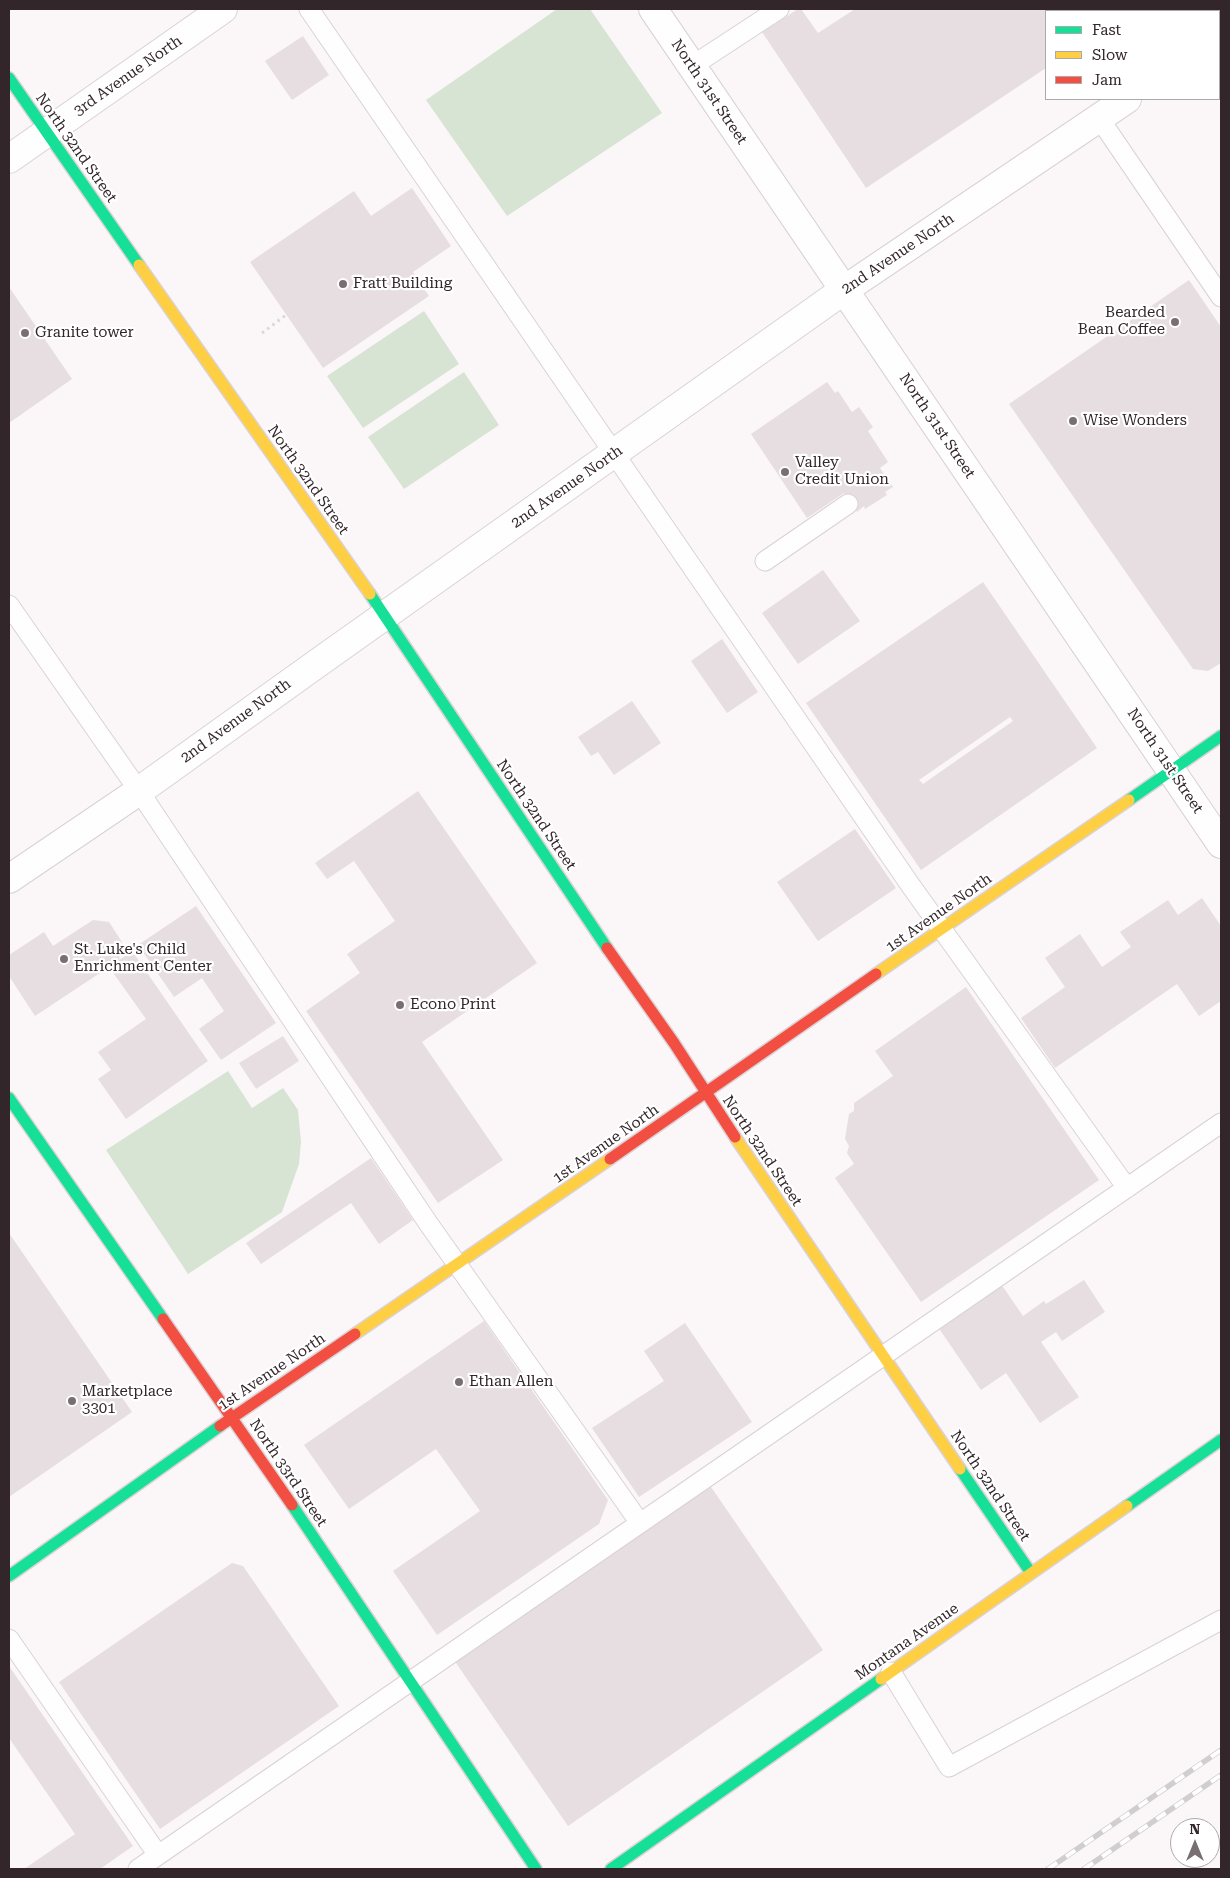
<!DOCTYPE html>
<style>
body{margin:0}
#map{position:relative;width:1230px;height:1878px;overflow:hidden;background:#fbf6f8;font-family:"Roboto Serif",serif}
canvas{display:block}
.frame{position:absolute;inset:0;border:10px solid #33262b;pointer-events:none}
.legend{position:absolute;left:1045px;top:10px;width:175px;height:90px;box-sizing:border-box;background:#fff;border:1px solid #ada8aa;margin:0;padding:6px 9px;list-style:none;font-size:15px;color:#33262b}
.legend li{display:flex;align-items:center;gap:10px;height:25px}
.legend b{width:25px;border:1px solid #ada8aa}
.north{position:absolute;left:1170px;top:1818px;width:50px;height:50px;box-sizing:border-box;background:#fff;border:1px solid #ada8aa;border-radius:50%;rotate:0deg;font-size:14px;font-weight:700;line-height:20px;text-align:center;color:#33262b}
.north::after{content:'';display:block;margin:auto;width:18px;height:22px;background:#796f73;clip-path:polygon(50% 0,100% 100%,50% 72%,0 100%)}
</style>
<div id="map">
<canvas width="1230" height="1878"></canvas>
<div class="frame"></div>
<ul class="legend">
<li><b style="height:6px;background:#16e098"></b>Fast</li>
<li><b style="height:6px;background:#ffcf43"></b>Slow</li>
<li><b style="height:6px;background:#f24e42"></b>Jam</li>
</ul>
<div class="north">N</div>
</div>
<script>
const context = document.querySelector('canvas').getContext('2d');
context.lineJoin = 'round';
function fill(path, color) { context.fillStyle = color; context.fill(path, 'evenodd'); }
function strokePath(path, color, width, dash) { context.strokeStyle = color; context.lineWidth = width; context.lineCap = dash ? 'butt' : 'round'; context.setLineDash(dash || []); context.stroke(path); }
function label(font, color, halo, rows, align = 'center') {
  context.font = font + ' "Roboto Serif",serif'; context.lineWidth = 4.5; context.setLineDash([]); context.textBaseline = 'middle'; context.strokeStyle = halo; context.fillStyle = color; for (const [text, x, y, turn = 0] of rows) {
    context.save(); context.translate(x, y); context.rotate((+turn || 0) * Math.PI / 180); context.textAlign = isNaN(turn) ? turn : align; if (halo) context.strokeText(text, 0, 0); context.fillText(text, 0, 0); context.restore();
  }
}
const green = new Path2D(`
 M 557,9 L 590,9 L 662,113 L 507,216 L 426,100 Z
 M 424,311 L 459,364 L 363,428 L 327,376 Z
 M 464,372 L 499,425 L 404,489 L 368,437 Z
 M 228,1071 L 252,1108 L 283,1088 L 298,1110 L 301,1142 L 299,1164 L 282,1212 L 188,1274 L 106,1150 Z`);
const building = new Path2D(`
 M 798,9 L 801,9 L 818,33 L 855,9 L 1134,9 L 1130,11 L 1046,11 L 1046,68 L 866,188 L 762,32 Z
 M 303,36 L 329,75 L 292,100 L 265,61 Z
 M 412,188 L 451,246 L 413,272 L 429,296 L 323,368 L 250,262 L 354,191 L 371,216 Z
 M 1189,280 L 1221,327 L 1221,663 L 1208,671 L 1193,669 L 1009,404 Z
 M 9,287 L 72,379 L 9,423 Z
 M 827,382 L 835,393 L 838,391 L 852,412 L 859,407 L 873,427 L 868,431 L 888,462 L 880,468 L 893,487 L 885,492 L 887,495 L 865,509 L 864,506 L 857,512 L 844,493 L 807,518 L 751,434 Z
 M 823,570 L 860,621 L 798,664 L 762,613 Z
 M 983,582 L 1097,748 L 921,870 L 806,703 ZM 1010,717 L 1013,721 L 923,784 L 919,780 Z
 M 722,639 L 758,692 L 727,713 L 691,661 Z
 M 632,701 L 661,743 L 614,775 L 598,752 L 591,756 L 578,737 Z
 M 418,791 L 537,963 L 422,1042 L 503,1160 L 438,1203 L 306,1011 L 360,973 L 347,954 L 395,921 L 354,861 L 327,879 L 315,863 Z
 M 855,829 L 896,888 L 818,941 L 777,882 Z
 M 1202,898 L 1221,926 L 1221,1001 L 1199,1016 L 1177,984 L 1055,1068 L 1021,1018 L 1065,987 L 1045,958 L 1080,934 L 1102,967 L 1131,947 L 1120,932 L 1168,900 L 1178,915 Z
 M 196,906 L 276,1023 L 221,1060 L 199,1029 L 224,1011 L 202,978 L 174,997 L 138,945 Z
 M 93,920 L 109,922 L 122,942 L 119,960 L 132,951 L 208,1061 L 126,1119 L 98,1079 L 111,1070 L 98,1052 L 146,1019 L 109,967 L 35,1016 L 9,976 L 9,955 L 44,932 L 53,946 Z
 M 966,987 L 1099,1180 L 921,1302 L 835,1178 L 854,1164 L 847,1153 L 849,1146 L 845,1139 L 849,1114 L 854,1111 L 854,1103 L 893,1076 L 875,1051 Z
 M 283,1036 L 299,1061 L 256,1089 L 239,1063 Z
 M 371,1158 L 413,1220 L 379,1244 L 351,1203 L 261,1264 L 246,1243 Z
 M 9,1233 L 132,1412 L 9,1497 Z
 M 1084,1280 L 1105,1312 L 1062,1341 L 1056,1332 L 1041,1342 L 1079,1397 L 1040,1423 L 1006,1373 L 981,1390 L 938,1327 L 1001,1284 L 1023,1316 L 1044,1301 L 1046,1304 Z
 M 484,1321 L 608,1500 L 599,1524 L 437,1635 L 393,1571 L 480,1511 L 436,1449 L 349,1509 L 304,1445 Z
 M 685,1323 L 752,1422 L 639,1497 L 592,1428 L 664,1381 L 644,1351 Z
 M 709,1484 L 823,1650 L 568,1826 L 454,1660 Z
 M 232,1563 L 243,1566 L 339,1706 L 160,1829 L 59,1682 Z
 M 9,1666 L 133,1846 L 100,1869 L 24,1869 L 75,1834 L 9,1738 Z`);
const path = new Path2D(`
 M 262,333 L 286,315`);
const lane = new Path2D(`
 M 309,9 L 911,886 L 1127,1188
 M 692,66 L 779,9
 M 1099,118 L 1221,297
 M 765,561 L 848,504
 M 9,605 L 139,791 L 428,1223 L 640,1523
 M 9,1639 L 158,1855
 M 891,1672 L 949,1767 L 1221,1620
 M 138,1869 L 1221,1123`);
const street = new Path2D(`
 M 653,9 L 1221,844
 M 1219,37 L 1221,35
 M 9,159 L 223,9
 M 9,879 L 139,791 L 329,655 L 844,290 L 1127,99`);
const fast = new Path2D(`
 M 9,78 L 139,265
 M 370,594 L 607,948
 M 1129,800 L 1221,736
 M 9,1098 L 163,1319
 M 960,1469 L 1031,1573
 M 292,1505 L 536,1869
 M 1127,1506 L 1221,1440
 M 9,1576 L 220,1426
 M 611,1869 L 881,1679`);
const slow = new Path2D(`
 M 139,265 L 370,594
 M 876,974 L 1129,800
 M 735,1137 L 960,1469
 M 355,1334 L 610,1159
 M 881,1679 L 1127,1506`);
const jam = new Path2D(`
 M 607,948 L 674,1043 L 735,1137
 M 610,1159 L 876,974
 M 163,1319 L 292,1505
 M 220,1426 L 355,1334`);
const rail = new Path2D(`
 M 1048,1869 L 1221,1750
 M 1084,1869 L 1221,1775`);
const markers = [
 [343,284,5,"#796f73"],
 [1175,322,5,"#796f73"],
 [25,333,5,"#796f73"],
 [1073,421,5,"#796f73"],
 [785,472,5,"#796f73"],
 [64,959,5,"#796f73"],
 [400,1005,5,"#796f73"],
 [459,1382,5,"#796f73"],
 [72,1401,5,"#796f73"]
];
const streetNames = [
 ["3rd Avenue North",128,76,-35],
 ["North 31st Street",709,92,56],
 ["North 32nd Street",76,148,55],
 ["2nd Avenue North",898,254,-34],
 ["North 31st Street",937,426,56],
 ["North 32nd Street",308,480,55],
 ["2nd Avenue North",567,487,-35],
 ["2nd Avenue North",236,721,-36],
 ["North 31st Street",1165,761,56],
 ["North 32nd Street",536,815,56],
 ["1st Avenue North",939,913,-35],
 ["1st Avenue North",606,1144,-35],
 ["North 32nd Street",762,1151,56],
 ["1st Avenue North",272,1372,-34],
 ["North 33rd Street",288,1473,56],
 ["North 32nd Street",990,1486,56],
 ["Montana Avenue",907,1642,-35]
];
const poiNames = [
 ["Fratt Building",353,284],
 ["Bearded",1165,313,"right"],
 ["Bean Coffee",1165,330,"right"],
 ["Granite tower",35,333],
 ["Wise Wonders",1083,421],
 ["Valley",795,463],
 ["Credit Union",795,480],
 ["St. Luke's Child",74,950],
 ["Enrichment Center",74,967],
 ["Econo Print",410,1005],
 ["Ethan Allen",469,1382],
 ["Marketplace",82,1392],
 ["3301",82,1409]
];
fill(green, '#d7e4d4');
fill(building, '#e7dee1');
strokePath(lane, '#dad2d5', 21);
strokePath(street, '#dad2d5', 30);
strokePath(fast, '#dad2d5', 14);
strokePath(slow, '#dad2d5', 14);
strokePath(jam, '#dad2d5', 14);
strokePath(path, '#dad7d9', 3, [2.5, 4]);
strokePath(lane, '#fefefe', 19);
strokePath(street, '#fefefe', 28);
strokePath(fast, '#16e098', 11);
strokePath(slow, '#ffcf43', 11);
strokePath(jam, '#f24e42', 11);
strokePath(rail, '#d0cecf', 5.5);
strokePath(rail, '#fff', 4, [11]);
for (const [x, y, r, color] of markers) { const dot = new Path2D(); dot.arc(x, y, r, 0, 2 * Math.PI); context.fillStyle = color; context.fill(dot); strokePath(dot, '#fff', 2); }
label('15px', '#33262b', '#fff', streetNames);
label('15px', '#33262b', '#fff', poiNames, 'left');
</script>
